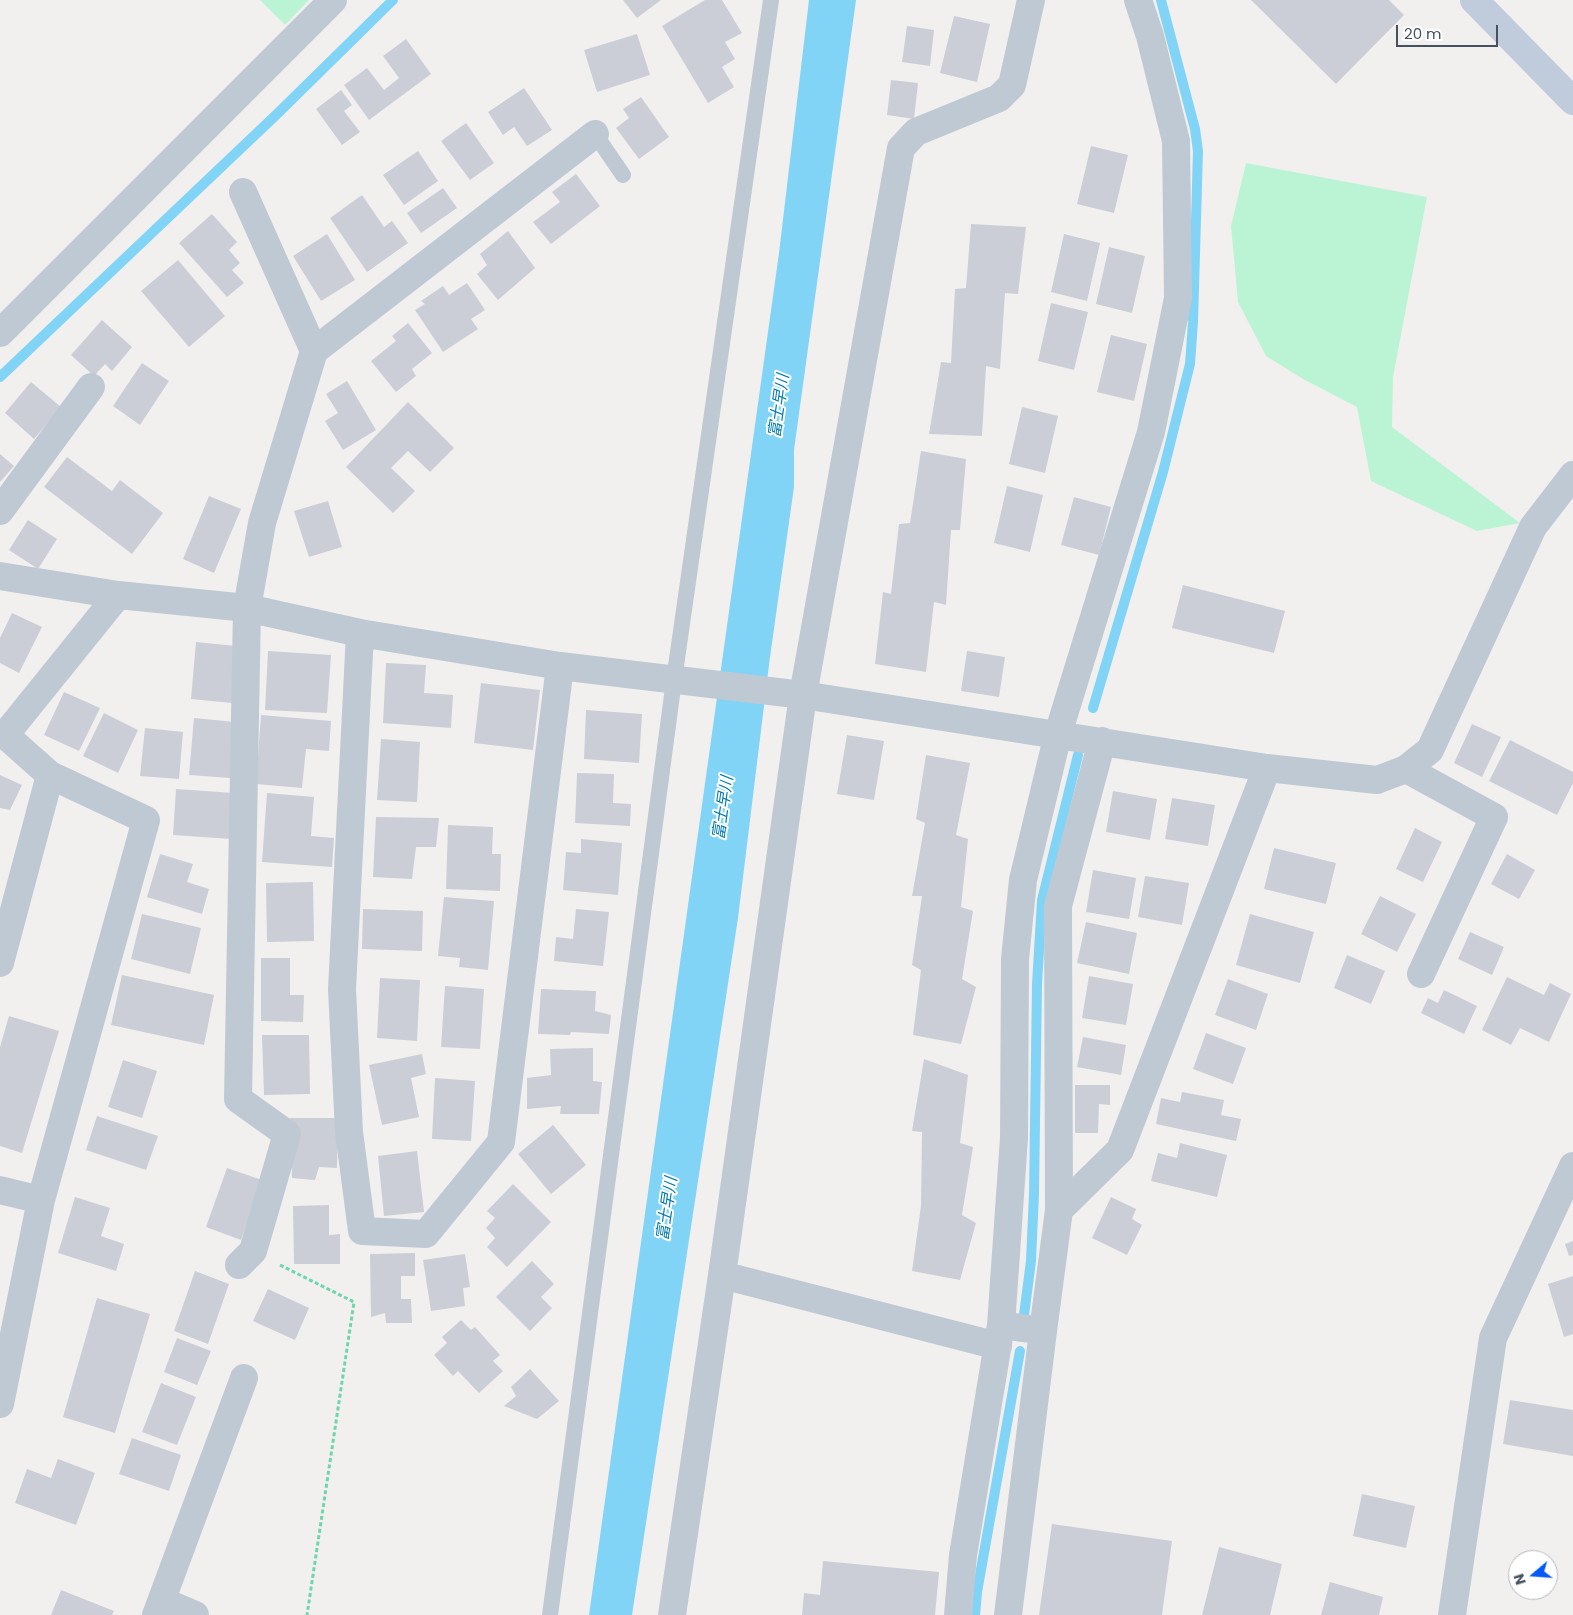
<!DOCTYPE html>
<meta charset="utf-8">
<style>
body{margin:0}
#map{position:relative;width:1573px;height:1615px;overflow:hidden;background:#f2f0ef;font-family:Poppins,sans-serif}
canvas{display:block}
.north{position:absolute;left:1508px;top:1550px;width:50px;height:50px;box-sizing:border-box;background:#fff;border:1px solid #b5b9bf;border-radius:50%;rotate:252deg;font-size:14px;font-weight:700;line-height:20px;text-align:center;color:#45515f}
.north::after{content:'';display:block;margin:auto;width:18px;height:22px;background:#0559f7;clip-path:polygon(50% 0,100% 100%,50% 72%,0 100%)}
.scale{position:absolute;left:1396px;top:25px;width:102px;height:22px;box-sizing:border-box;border:2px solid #45515f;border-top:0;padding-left:6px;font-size:15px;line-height:18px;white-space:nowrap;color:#45515f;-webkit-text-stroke:4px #fff;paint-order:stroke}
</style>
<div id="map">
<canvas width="1573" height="1615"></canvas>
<div class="north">N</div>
<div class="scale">20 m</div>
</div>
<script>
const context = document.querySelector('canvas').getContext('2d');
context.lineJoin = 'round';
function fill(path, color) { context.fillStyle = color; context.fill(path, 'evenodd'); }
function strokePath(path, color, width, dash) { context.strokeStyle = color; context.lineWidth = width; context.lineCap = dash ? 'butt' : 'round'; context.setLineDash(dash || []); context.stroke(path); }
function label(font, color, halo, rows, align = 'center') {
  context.font = font + ' Poppins,"Noto Sans JP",sans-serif'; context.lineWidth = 4; context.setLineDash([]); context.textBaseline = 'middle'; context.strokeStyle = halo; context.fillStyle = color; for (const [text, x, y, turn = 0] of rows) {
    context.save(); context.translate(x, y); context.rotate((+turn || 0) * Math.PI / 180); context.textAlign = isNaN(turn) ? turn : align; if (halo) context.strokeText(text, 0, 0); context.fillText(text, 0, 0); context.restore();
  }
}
const green = new Path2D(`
 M 260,0 L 309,0 L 285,25 Z
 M 1246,163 L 1427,197 L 1393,377 L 1392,427 L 1520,523 L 1477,531 L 1371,481 L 1357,407 L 1303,379 L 1266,356 L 1238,302 L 1231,226 Z`);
const water = new Path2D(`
 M 809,0 L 856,0 L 794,450 L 794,487 L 770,657 L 738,918 L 632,1615 L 589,1615 L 779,253 Z`);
const stream = new Path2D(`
 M 0,377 L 276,115 L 393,0
 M 1093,708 L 1163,472 L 1190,364 L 1193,322 L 1198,151 L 1195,129 L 1161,0
 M 1024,1315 L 1031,1261 L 1034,1194 L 1037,984 L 1042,900 L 1078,755
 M 975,1615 L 977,1592 L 1020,1351`);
const building = new Path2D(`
 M 623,0 L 661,0 L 637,18 Z
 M 705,0 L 722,0 L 742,33 L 725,42 L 735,59 L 722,67 L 734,87 L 708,103 L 662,26 Z
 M 1251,0 L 1389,0 L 1404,15 L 1336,84 Z
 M 954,16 L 990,24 L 977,82 L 940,73 Z
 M 907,26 L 934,30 L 930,66 L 902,62 Z
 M 637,34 L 650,75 L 597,92 L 584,50 Z
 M 406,39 L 431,74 L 369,120 L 344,85 L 367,68 L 384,90 L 399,78 L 383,56 Z
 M 891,80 L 918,83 L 914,119 L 887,115 Z
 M 524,88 L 552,130 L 527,146 L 514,127 L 503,135 L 488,112 Z
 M 341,90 L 352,105 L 344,111 L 360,132 L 342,145 L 316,109 Z
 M 641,97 L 669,137 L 639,159 L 616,128 L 629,118 L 623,109 Z
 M 466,123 L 494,163 L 470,180 L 441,141 Z
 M 1091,146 L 1128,155 L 1114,213 L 1077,204 Z
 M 418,151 L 438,181 L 404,205 L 383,175 Z
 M 576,174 L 600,206 L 551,244 L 533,222 L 560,202 L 552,192 Z
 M 443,188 L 457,208 L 421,233 L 407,213 Z
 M 362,195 L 384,227 L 392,221 L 408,243 L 367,272 L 330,218 Z
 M 212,214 L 237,242 L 229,250 L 240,263 L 232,270 L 244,283 L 227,297 L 179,243 Z
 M 971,224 L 1026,227 L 1018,294 L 1005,293 L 1000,369 L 986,366 L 982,436 L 929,434 L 941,362 L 951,363 L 955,289 L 966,288 Z
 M 508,231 L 535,268 L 498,300 L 477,274 L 487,265 L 480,254 Z
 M 327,234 L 355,280 L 321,301 L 293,256 Z
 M 1064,234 L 1100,243 L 1087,301 L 1051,292 Z
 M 1109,247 L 1145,256 L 1132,313 L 1096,304 Z
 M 178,260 L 225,316 L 189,347 L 141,291 Z
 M 467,283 L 485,310 L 471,319 L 478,329 L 443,352 L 415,310 L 425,304 L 421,301 L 443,286 L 449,295 Z
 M 1051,303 L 1088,312 L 1074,370 L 1038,361 Z
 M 102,320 L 132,347 L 112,371 L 105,364 L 94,376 L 71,355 Z
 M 408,323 L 432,353 L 412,369 L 416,376 L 396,392 L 371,361 L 396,341 L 392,336 Z
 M 1111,335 L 1147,344 L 1134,401 L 1097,392 Z
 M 142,363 L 169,381 L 140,425 L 113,406 Z
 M 347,381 L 376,430 L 343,450 L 325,421 L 338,413 L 326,394 Z
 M 31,382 L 61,407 L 34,439 L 5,413 Z
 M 408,402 L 454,448 L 430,472 L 408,451 L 391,468 L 415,491 L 393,513 L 346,467 Z
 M 1022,407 L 1058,416 L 1045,473 L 1009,464 Z
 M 921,451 L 966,459 L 960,530 L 951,530 L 946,605 L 934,602 L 926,672 L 875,664 L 883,592 L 891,594 L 899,524 L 910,523 Z
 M 0,454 L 14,466 L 0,482 Z
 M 67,457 L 112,491 L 120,480 L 163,513 L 132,554 L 44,487 Z
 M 1007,486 L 1043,495 L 1030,552 L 994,543 Z
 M 209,496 L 241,509 L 214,573 L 183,559 Z
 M 1074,497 L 1111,507 L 1099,555 L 1061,545 Z
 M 328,501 L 342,547 L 309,557 L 294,511 Z
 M 28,520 L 57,539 L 38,569 L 9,550 Z
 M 1183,585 L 1285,611 L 1274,653 L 1172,628 Z
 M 12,613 L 42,627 L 19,673 L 0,663 L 0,638 Z
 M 196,642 L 236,646 L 232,703 L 191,699 Z
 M 268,651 L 331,655 L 327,713 L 265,710 Z
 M 967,651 L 1005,657 L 999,697 L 961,691 Z
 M 386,663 L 426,665 L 424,693 L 453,695 L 451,728 L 383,723 Z
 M 481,683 L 540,690 L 533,750 L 474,743 Z
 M 64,692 L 100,708 L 79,751 L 44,735 Z
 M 586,710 L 642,714 L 639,763 L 584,759 Z
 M 104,713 L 138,730 L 118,773 L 83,756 Z
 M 261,715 L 331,721 L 329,751 L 306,749 L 302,788 L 256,784 Z
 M 194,718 L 235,722 L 230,778 L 189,775 Z
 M 1472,724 L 1501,737 L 1482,777 L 1454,763 Z
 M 145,728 L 183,732 L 179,779 L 140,776 Z
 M 847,735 L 884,741 L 874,800 L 837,794 Z
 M 381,739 L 420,742 L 417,802 L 377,800 Z
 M 1510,740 L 1573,772 L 1573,783 L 1557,815 L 1489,781 Z
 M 926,755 L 970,763 L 956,835 L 968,839 L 961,907 L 973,911 L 962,979 L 976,987 L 961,1044 L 913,1035 L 921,970 L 912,965 L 922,896 L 912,896 L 925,823 L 916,819 Z
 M 577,773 L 614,774 L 613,803 L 631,804 L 630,826 L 575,823 Z
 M 0,775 L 22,785 L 10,810 L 0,808 Z
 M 176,789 L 234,793 L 231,839 L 173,835 Z
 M 1113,791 L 1157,799 L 1150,840 L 1106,832 Z
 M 267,793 L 314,797 L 311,836 L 334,838 L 332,867 L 262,862 Z
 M 1172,798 L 1215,805 L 1208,846 L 1165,839 Z
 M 376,817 L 439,818 L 436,847 L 416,847 L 412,879 L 373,877 Z
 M 448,825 L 493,827 L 492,854 L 501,854 L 500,891 L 446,889 Z
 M 1415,828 L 1442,842 L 1423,882 L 1396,869 Z
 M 581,839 L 622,843 L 618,895 L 563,890 L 566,852 L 581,853 Z
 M 1274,848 L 1336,863 L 1326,904 L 1264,889 Z
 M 160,854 L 193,864 L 187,882 L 209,889 L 202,914 L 147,897 Z
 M 1507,854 L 1535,870 L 1519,899 L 1491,884 Z
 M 1093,870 L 1136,878 L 1129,919 L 1086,912 Z
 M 1145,876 L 1189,883 L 1182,925 L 1138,917 Z
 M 313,882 L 314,941 L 267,942 L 266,883 Z
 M 1380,896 L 1416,914 L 1397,952 L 1361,934 Z
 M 444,897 L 494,901 L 488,970 L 459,967 L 460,958 L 438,956 Z
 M 363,909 L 423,911 L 422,951 L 362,949 Z
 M 576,909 L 609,912 L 603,966 L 554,961 L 556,937 L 573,939 Z
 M 142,914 L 201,928 L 190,974 L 131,959 Z
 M 1250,914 L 1314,932 L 1300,983 L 1236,965 Z
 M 1086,922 L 1137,933 L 1129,974 L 1077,963 Z
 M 1470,932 L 1504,947 L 1492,975 L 1458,959 Z
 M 1347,955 L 1385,971 L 1371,1004 L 1334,988 Z
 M 261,958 L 290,958 L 290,995 L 304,995 L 303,1022 L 261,1021 Z
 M 122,975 L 214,995 L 204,1045 L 111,1025 Z
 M 1089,976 L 1133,984 L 1126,1025 L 1082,1018 Z
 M 1507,977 L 1544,995 L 1550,983 L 1571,994 L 1549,1042 L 1520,1028 L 1511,1045 L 1482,1030 Z
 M 380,978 L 420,980 L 417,1041 L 377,1038 Z
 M 1228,979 L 1268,994 L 1256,1030 L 1215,1015 Z
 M 445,986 L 484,989 L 480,1049 L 441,1047 Z
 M 541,989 L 596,991 L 595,1011 L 611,1015 L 609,1034 L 571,1032 L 570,1035 L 538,1034 Z
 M 1444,990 L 1477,1006 L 1464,1034 L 1421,1013 L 1428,998 L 1438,1003 Z
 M 9,1016 L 59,1031 L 22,1153 L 0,1146 L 0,1047 Z
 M 1206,1033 L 1246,1048 L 1233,1084 L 1193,1069 Z
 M 262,1035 L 309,1035 L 310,1094 L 264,1095 Z
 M 1083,1037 L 1126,1045 L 1121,1075 L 1077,1067 Z
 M 593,1048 L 593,1081 L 602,1082 L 599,1114 L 560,1114 L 561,1106 L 527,1109 L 527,1078 L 551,1075 L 550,1049 Z
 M 422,1054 L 426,1074 L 411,1078 L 419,1117 L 382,1125 L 369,1065 Z
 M 924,1059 L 968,1075 L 960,1143 L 973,1147 L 962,1215 L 976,1223 L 960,1280 L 912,1271 L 921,1206 L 922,1132 L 912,1131 Z
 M 123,1060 L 157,1071 L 142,1118 L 108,1107 Z
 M 435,1078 L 475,1081 L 471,1141 L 432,1139 Z
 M 1075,1085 L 1110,1085 L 1110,1105 L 1099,1104 L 1098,1133 L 1075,1133 Z
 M 1182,1092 L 1224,1100 L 1221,1115 L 1241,1119 L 1236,1141 L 1156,1124 L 1161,1098 L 1180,1102 Z
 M 97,1116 L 158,1136 L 146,1170 L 86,1150 Z
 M 290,1118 L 338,1118 L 337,1168 L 319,1167 L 315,1180 L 292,1178 Z
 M 553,1125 L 586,1165 L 551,1194 L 518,1154 Z
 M 1180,1143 L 1227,1155 L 1217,1197 L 1151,1181 L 1158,1153 L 1177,1158 Z
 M 417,1151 L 424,1212 L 384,1216 L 378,1156 Z
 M 227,1168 L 262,1180 L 241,1240 L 206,1227 Z
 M 513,1184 L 551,1222 L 507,1267 L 487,1247 L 495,1238 L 486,1228 L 495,1218 L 487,1211 Z
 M 75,1197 L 110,1208 L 101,1236 L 124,1244 L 116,1271 L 58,1253 Z
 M 1111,1197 L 1136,1209 L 1132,1219 L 1142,1225 L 1127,1255 L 1092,1238 Z
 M 329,1205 L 329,1235 L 340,1234 L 340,1264 L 294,1264 L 293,1206 Z
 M 1573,1241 L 1573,1255 L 1569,1256 L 1565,1244 Z
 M 415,1253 L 415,1276 L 401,1276 L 401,1299 L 411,1299 L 412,1323 L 386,1323 L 385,1313 L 371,1317 L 370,1254 Z
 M 465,1254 L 470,1287 L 463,1288 L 465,1306 L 431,1311 L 423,1260 Z
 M 532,1261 L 554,1284 L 541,1297 L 552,1308 L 530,1331 L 496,1297 Z
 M 195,1271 L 229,1284 L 208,1344 L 174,1331 Z
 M 1573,1276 L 1573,1334 L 1564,1337 L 1548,1284 Z
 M 268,1289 L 309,1308 L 295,1340 L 253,1321 Z
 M 97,1298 L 150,1314 L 115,1433 L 63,1417 Z
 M 461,1320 L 471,1330 L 475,1327 L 500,1355 L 493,1361 L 503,1371 L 479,1393 L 458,1371 L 453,1376 L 434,1355 L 447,1343 L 442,1337 Z
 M 177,1338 L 211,1351 L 197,1385 L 164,1372 Z
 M 530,1369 L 559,1401 L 537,1419 L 504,1406 L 516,1396 L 511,1387 Z
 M 161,1383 L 196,1397 L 177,1445 L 142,1432 Z
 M 1510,1400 L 1573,1410 L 1573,1456 L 1503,1444 Z
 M 132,1438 L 181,1455 L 169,1491 L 119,1474 Z
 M 58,1459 L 95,1473 L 76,1525 L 15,1503 L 27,1469 L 51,1478 Z
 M 1362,1494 L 1415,1506 L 1406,1548 L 1353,1536 Z
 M 1052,1524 L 1172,1541 L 1162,1615 L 1039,1615 Z
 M 1219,1547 L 1282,1564 L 1270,1615 L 1202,1615 Z
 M 823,1561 L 939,1572 L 935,1615 L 802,1615 L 804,1593 L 820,1595 Z
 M 1330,1582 L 1383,1597 L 1379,1615 L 1321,1615 Z
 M 61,1590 L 114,1611 L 112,1615 L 51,1615 Z`);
const path = new Path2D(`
 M 280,1265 L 354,1302 L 307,1615`);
const lane = new Path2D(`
 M 595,134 L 623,175
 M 550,1615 L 674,680 L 771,0`);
const street = new Path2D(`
 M 243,192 L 314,351
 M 0,333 L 333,0
 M 0,511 L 91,387
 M 0,576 L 118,595 L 247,608 L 360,633 L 560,666 L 803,695 L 1267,768 L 1377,780 L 1406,769 L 1430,750 L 1533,527 L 1573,475
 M 360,633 L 342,989 L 349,1132 L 362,1231 L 426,1234 L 501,1142 L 560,666
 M 1406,769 L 1494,817 L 1421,974
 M 0,963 L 50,775
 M 0,1190 L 41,1200 L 0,1404
 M 41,1200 L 146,820 L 50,775 L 5,735 L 118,595
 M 1059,1210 L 1058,906 L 1102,741
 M 239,1265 L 253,1251 L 287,1134 L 238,1099 L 247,608 L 262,523 L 314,351 L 595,134
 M 1001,1325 L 1043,1331 L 1059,1210 L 1120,1150 L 1267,768
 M 998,1346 L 722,1275 L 803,695 L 901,148 L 916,132 L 999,98 L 1012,85 L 1031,0
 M 162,1601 L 195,1615
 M 156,1615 L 244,1378
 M 672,1615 L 722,1275
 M 958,1615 L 963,1555 L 1001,1325 L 1014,1138 L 1015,959 L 1023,880 L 1058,734 L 1151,432 L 1178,298 L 1176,141 L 1150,36 L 1138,0
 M 1008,1615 L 1043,1331
 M 1452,1615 L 1493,1338 L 1573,1166`);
const secondary = new Path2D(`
 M 1474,0 L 1573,101`);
const waterNames = [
 ["富士早川",780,406,-82],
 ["富士早川",724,808,-82],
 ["富士早川",668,1209,-82]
];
fill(green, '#baf4d5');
fill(water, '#82d4f6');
strokePath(stream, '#82d4f6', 10);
fill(building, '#cbced6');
strokePath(path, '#6ed6ac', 3, [4, 2.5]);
strokePath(lane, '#bfc9d3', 16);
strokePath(street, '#bfc9d3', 28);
strokePath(secondary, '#c0cbdb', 28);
label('italic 16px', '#017bb0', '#fff', waterNames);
</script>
